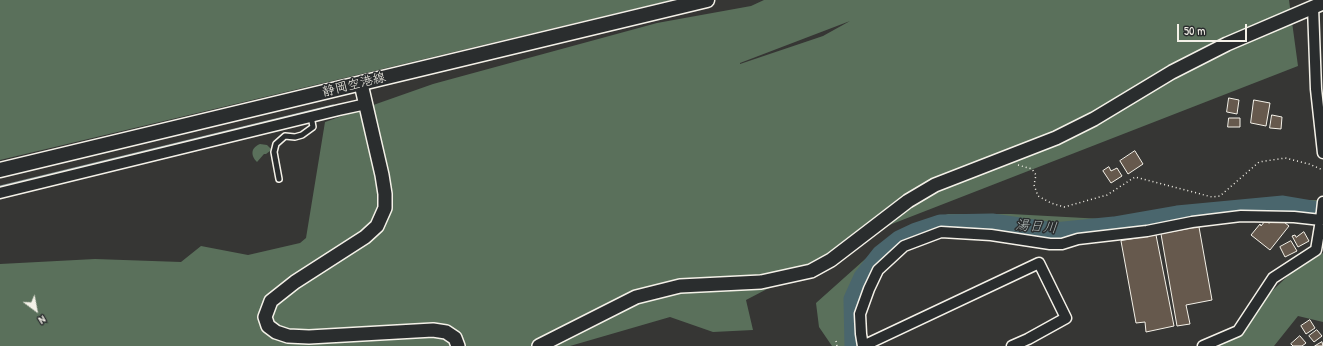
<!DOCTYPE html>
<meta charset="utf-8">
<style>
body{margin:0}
#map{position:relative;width:1323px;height:346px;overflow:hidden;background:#363634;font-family:"Patrick Hand",sans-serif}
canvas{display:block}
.north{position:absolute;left:16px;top:290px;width:40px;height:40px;-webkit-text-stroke:3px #2a2d2e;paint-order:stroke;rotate:148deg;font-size:11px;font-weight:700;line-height:16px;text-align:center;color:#f4f1e8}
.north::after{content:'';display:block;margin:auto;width:14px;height:18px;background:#f4f1e8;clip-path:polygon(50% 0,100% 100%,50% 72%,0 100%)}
.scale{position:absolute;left:1177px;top:24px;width:70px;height:18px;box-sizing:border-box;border:2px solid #f4f1e8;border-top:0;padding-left:5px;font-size:12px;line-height:14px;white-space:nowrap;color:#f4f1e8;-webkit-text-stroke:3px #2a2d2e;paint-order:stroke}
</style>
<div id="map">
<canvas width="1323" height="346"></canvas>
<div class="north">N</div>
<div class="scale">50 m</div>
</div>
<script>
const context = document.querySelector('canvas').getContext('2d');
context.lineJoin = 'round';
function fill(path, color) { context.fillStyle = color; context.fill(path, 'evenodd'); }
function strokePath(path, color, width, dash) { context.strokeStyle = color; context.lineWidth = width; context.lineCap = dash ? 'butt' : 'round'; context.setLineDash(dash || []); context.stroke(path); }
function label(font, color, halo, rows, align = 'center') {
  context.font = font + ' "Patrick Hand","Klee One",sans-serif'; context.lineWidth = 3; context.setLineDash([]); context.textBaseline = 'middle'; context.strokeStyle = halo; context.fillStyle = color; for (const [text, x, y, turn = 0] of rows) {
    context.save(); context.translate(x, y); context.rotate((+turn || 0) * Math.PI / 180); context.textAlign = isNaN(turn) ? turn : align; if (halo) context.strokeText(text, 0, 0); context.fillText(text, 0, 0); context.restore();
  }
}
const green = new Path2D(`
 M 0,0 L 672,0 L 0,160 Z
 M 764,0 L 1289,0 L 1298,66 L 892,224 L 746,300 L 753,330 L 713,332 L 670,317 L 570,346 L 0,346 L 0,264 L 95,259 L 181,262 L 201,246 L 248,255 L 300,243 L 306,238 L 325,122 L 433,84 L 657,23 L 751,6 ZM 850,21 L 823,36 L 740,64 L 740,63 Z
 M 260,144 L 267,145 L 271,149 L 270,151 L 266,154 L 264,154 L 257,162 C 251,156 250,148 260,144 Z
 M 1281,200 L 1323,200 L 1323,220 L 1200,221 L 1058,238 L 941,229 L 902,244 L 871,274 L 857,346 L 832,346 L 819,327 L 816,303 L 891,236 L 948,214 L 1011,214 L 1121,220 L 1211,203 Z
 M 1323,253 L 1323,322 L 1298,316 L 1274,346 L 1216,346 L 1239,332 L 1252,310 L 1291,273 Z`);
const stream = new Path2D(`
 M 0,187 L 333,106`);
const river = new Path2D(`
 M 853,346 L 852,299 L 862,277 L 880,254 L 899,239 L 916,231 L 940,223 L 992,222 L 1054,231 L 1114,225 L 1177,214 L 1283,204 L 1323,211`);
const building = new Path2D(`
 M 1229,98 L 1239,100 L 1237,114 L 1227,112 Z
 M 1254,100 L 1270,103 L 1266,126 L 1251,123 Z
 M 1272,115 L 1282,117 L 1281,129 L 1270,128 Z
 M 1229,118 L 1240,118 L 1240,127 L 1228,127 Z
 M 1135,151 L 1143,164 L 1128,174 L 1120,161 Z
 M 1109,167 L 1111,171 L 1117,168 L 1122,176 L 1111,183 L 1103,171 Z
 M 1272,219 L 1277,222 L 1280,219 L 1289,226 L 1270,250 L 1251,235 L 1260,224 L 1261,226 L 1265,221 L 1269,223 Z
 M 1199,227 L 1212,300 L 1186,305 L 1190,324 L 1177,326 L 1161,234 Z
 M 1304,232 L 1309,241 L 1298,247 L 1292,236 L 1295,235 L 1296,237 Z
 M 1156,235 L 1174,326 L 1146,332 L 1145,322 L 1136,323 L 1121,241 Z
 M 1291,241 L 1297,251 L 1285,257 L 1280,247 Z
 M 1310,320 L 1315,328 L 1306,334 L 1301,326 Z
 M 1317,330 L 1322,336 L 1314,342 L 1309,336 Z
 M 1300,336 L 1306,343 L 1302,346 L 1293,346 L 1291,344 Z
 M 1322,342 L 1323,346 L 1315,346 Z`);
const path = new Path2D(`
 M 1018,165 L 1032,169 L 1036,175 L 1034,185 L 1038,196 L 1051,203 L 1064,207 L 1107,195 L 1135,177 L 1212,197 L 1220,196 L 1259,162 L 1285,158 L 1309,164 L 1323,170
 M 836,341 L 837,346`);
const service = new Path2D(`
 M 279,179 L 274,152 L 276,144 L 285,136 L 295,137 L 302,135 L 313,127 L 311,116`);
const minor = new Path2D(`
 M 1313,7 L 1316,89 L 1323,153
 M 0,193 L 339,110 L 366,104
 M 863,346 L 861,334 L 860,314 L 869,289 L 878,270 L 904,246 L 941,232 L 991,235 L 1050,244 L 1062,244 L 1078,239 L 1147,231 L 1192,222 L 1241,216 L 1294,217 L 1321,220
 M 863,346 L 1039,263 L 1066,318 L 1028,339 L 1012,346
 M 1203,346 L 1238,331 L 1273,278 L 1316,250 L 1321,220 L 1323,202`);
const tertiary = new Path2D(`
 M 361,84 L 382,175 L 385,194 L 385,208 L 377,226 L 365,237 L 295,282 L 271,301 L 265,317 L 268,326 L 276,332 L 288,336 L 309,337 L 433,330 L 446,332 L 455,338 L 458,346
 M 539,346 L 636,297 L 680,286 L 761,282 L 811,271 L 831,260 L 908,201 L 935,185 L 1056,138 L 1094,119 L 1172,72 L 1227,44 L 1323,3`);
const secondary = new Path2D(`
 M 0,170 L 707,0`);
const streetNames = [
 ["静岡空港線",354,85,-14]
];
const waterNames = [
 ["湯日川",1036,227,5]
];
fill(green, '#5a705b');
strokePath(stream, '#8e9e9e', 3);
strokePath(river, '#4a666d', 17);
fill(building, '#66594d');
strokePath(building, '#f4f1e8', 1);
strokePath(service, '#f4f1e8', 8);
strokePath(minor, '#f4f1e8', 13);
strokePath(tertiary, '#f4f1e8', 16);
strokePath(secondary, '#f4f1e8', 17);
strokePath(path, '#f4f1e8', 1.5, [1, 3]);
strokePath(service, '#2a2d2e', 5);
strokePath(minor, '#2a2d2e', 10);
strokePath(tertiary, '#2a2d2e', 13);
strokePath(secondary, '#2a2d2e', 14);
label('13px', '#f4f1e8', '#2a2d2e', streetNames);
label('italic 14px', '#b0b9b7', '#2a2d2e', waterNames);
</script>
